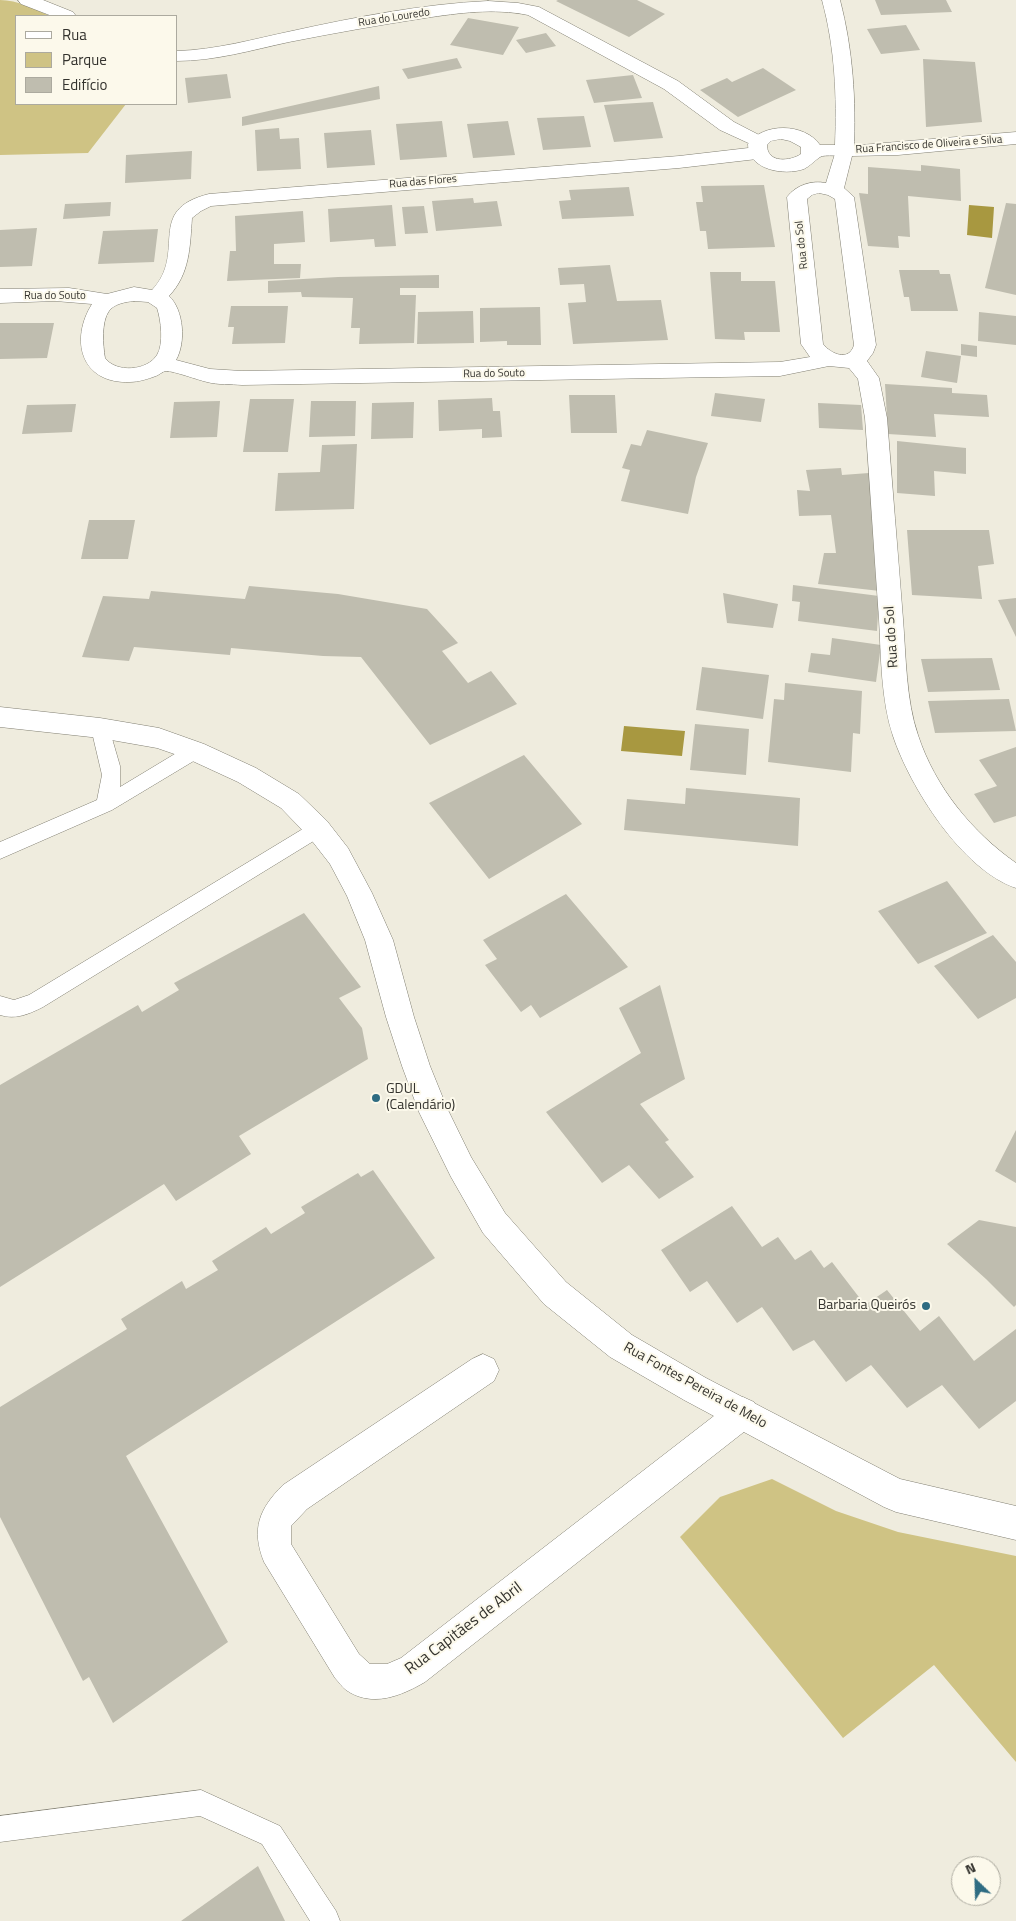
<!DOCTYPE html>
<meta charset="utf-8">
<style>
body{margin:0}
#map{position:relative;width:1016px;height:1921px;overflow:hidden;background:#efecde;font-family:"Titillium Web",sans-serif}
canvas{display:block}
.legend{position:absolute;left:15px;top:15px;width:162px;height:90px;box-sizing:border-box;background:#fcf9eb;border:1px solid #acaa9f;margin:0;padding:6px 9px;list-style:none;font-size:15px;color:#34332e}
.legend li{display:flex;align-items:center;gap:10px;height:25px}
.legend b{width:25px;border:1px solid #acaa9f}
.north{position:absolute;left:951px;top:1856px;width:50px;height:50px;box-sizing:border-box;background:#fcf9eb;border:1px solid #acaa9f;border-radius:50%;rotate:336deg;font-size:14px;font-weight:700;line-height:20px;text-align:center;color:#34332e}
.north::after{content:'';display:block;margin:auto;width:18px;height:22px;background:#2f6c82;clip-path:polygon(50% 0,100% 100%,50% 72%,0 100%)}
</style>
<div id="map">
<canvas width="1016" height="1921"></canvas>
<ul class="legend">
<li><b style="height:6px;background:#fff"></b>Rua</li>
<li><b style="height:14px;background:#cfc384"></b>Parque</li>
<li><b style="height:14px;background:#bfbdaf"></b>Edifício</li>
</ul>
<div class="north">N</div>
</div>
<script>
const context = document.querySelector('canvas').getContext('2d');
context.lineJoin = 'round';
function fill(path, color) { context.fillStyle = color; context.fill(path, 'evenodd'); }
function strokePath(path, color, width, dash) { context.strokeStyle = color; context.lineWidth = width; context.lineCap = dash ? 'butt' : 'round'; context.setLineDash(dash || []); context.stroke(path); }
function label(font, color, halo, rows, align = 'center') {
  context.font = font + ' "Titillium Web",sans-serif'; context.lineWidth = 4; context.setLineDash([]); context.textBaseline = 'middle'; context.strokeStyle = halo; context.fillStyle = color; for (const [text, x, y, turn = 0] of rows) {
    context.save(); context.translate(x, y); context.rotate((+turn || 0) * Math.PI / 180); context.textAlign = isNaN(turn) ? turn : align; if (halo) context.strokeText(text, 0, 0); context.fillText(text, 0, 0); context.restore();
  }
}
const green = new Path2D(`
 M 0,0 C 18,0 34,9 50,16 L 16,16 L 16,104 L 126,104 L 88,153 L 0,155 Z
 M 772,1479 L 836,1511 L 898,1532 L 1016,1556 L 1016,1762 L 934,1665 L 843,1738 L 680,1537 L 720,1497 Z`);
const water = new Path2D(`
 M 969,205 L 994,207 L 992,238 L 967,235 Z
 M 624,726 L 685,731 L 682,756 L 621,751 Z`);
const building = new Path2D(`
 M 558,0 L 637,0 L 665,14 L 629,37 L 556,1 Z
 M 875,0 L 946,0 L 952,12 L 881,15 Z
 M 468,18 L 519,27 L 503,55 L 450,45 Z
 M 906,25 L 920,50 L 881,54 L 867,29 Z
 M 546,33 L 556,46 L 526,53 L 516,40 Z
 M 457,58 L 462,68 L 408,79 L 402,69 Z
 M 923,59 L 975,62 L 982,122 L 926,127 Z
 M 763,68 L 796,90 L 738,117 L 700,90 L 727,78 L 732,82 Z
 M 227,74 L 231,98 L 188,103 L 185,78 Z
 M 633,75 L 642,98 L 594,103 L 586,80 Z
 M 379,86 L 380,99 L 242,126 L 242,117 Z
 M 653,102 L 663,138 L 614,142 L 604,105 Z
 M 584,116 L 591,147 L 543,150 L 537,118 Z
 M 442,121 L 447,157 L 400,160 L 396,124 Z
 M 508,121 L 515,155 L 473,158 L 467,124 Z
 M 279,128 L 280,139 L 299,138 L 301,169 L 257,171 L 255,130 Z
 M 371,130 L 375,165 L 327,168 L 324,133 Z
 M 192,151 L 191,179 L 125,183 L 126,155 Z
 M 921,165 L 960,169 L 961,201 L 908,196 L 910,237 L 898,236 L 899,248 L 868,246 L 859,193 L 868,194 L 868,167 L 921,171 Z
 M 764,185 L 775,247 L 708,249 L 706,231 L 700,231 L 696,202 L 703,202 L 701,186 Z
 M 629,187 L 634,216 L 562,219 L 559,201 L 571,200 L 569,190 Z
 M 473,198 L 474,203 L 497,201 L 502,226 L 436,231 L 432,201 Z
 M 111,202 L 110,216 L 63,219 L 65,204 Z
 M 1006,203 L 1016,204 L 1016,295 L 985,288 Z
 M 392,205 L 396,246 L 375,247 L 374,239 L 330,242 L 328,209 Z
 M 424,206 L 428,233 L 405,234 L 402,207 Z
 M 303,211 L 305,242 L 274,244 L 274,264 L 301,264 L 300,278 L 227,281 L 230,251 L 236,251 L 235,216 Z
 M 37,228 L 32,266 L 0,267 L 0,230 Z
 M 158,229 L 154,262 L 98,264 L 103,231 Z
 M 610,265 L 617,301 L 661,300 L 668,340 L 573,344 L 568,303 L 586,302 L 584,284 L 560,285 L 558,268 Z
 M 899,270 L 939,270 L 940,274 L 950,274 L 958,311 L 911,311 L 909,297 L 904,297 Z
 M 710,272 L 741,272 L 741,281 L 775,281 L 780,332 L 744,332 L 745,340 L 715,339 Z
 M 439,275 L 439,288 L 400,288 L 400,295 L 416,295 L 414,343 L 359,344 L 360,328 L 351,328 L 353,298 L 302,297 L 301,292 L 268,293 L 268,281 L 338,277 Z
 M 231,306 L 288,306 L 285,343 L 232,344 L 234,327 L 228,327 Z
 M 540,307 L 541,345 L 507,345 L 507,341 L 480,342 L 480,308 Z
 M 473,311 L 474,343 L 417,344 L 418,312 Z
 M 979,312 L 1016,316 L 1016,345 L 978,341 Z
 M 0,323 L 54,323 L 47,358 L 0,359 Z
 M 961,344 L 977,346 L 977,357 L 961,355 Z
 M 926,351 L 961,356 L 957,383 L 921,377 Z
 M 885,384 L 952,388 L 952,393 L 987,395 L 989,417 L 934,414 L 936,437 L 888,434 Z
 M 715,393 L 765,399 L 761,422 L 711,416 Z
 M 569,395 L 615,395 L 617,433 L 571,433 Z
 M 492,398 L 493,411 L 500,411 L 502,437 L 482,438 L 482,429 L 439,431 L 438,400 Z
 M 250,399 L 294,399 L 288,452 L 243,452 Z
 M 220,401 L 217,437 L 170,438 L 174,402 Z
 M 311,401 L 356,401 L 355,436 L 309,437 Z
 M 414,402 L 413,438 L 371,439 L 372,403 Z
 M 818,403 L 861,405 L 863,430 L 819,428 Z
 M 76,404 L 72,432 L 22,434 L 27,405 Z
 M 647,430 L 708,443 L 696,477 L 688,514 L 621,501 L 630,470 L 622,468 L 631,444 L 641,446 Z
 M 897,441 L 966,448 L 966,474 L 934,471 L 935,496 L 897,493 Z
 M 357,444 L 354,509 L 275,511 L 278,473 L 320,472 L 322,445 Z
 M 841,468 L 842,475 L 869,473 L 880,591 L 818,584 L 824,553 L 836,553 L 831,515 L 799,516 L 797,490 L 810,491 L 806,470 Z
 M 89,520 L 135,520 L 128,559 L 81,559 Z
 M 907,530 L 989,530 L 994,564 L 978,566 L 982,599 L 912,595 Z
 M 793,585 L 879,596 L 877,631 L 798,621 L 800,602 L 792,601 Z
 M 249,586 L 338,594 L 427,609 L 458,643 L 442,651 L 468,683 L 491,671 L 517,704 L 430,745 L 361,657 L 323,656 L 231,648 L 230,655 L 134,647 L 129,661 L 82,657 L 103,596 L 149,599 L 151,591 L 245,599 Z
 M 723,593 L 778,604 L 773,628 L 727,623 Z
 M 1016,598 L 1016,637 L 998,600 Z
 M 832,638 L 881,645 L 876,682 L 808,672 L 811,653 L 830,655 Z
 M 992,658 L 1000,690 L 928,692 L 921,659 Z
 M 702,667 L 769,675 L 763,719 L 696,710 Z
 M 785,683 L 862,691 L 860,734 L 853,733 L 851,772 L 768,762 L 774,699 L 784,700 Z
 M 1009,699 L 1016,731 L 935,733 L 928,701 Z
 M 695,724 L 749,729 L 746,775 L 690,770 Z
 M 1016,747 L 1016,816 L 994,823 L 974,794 L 997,786 L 979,760 Z
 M 524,755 L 582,824 L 489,879 L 429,803 Z
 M 686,788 L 800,798 L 798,846 L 624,830 L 627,799 L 685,804 Z
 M 947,881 L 987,933 L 918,964 L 878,911 Z
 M 566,894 L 628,967 L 540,1018 L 531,1005 L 521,1012 L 485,965 L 497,959 L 483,940 Z
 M 304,913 L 361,987 L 339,998 L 362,1028 L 368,1059 L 239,1136 L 251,1154 L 176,1201 L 164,1184 L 0,1287 L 0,1085 L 138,1005 L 142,1012 L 179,990 L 174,983 Z
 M 993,935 L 1016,962 L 1016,998 L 978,1019 L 934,966 Z
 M 660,985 L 685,1079 L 640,1104 L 669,1140 L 665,1142 L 694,1177 L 659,1199 L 629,1165 L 602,1183 L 546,1112 L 641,1053 L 619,1008 Z
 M 1016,1130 L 1016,1183 L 995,1171 Z
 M 373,1170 L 435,1258 L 126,1456 L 228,1642 L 113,1723 L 89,1677 L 83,1681 L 0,1517 L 0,1407 L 127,1329 L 121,1319 L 182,1281 L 186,1289 L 218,1270 L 212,1261 L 266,1227 L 271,1234 L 305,1213 L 301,1207 L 358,1173 L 361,1177 Z
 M 732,1206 L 762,1247 L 778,1237 L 795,1260 L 811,1250 L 824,1268 L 832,1262 L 865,1305 L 887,1290 L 920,1331 L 939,1316 L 974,1361 L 1016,1329 L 1016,1401 L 979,1429 L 942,1385 L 907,1408 L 871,1365 L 846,1382 L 814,1340 L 793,1351 L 762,1307 L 737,1323 L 707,1281 L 690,1292 L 661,1250 Z
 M 979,1220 L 1016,1227 L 1016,1305 L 1014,1307 L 986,1279 L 947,1244 Z
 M 258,1866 L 285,1921 L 181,1921 Z`);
const service = new Path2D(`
 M 100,721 L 106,723 L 109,728 L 120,766 L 120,787 L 188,746 L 195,744 L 202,746 L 204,751 L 202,756 L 112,810 L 0,859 L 0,842 L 97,800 L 102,775 L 91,728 L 94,723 Z
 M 318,821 L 325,824 L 328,829 L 325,834 L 43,1007 C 29,1014 16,1020 0,1015 L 0,996 L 14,1000 L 29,995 L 311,824 Z
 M 201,1790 L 280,1826 L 336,1911 L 340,1921 L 310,1921 L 262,1844 L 200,1816 L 0,1842 L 0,1816 Z`);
const minor = new Path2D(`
 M 18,0 L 43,0 L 73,12 L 76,16 L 52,16 L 21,4 Z
 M 488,1 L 518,3 L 539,7 L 678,81 L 734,122 L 765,138 L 767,142 L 765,146 L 758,148 L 764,149 L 767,153 L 764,157 L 757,159 L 679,168 L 211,206 L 201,211 L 192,218 C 190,246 190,274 169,296 C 184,310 186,343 176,360 L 210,369 L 242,371 L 780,362 L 810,357 L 801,344 L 787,197 C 796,185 812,180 826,183 L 837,147 L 1016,132 L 1016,144 L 898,155 L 852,156 L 844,188 L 854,197 L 876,345 L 873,353 L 867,361 L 879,378 L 887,418 C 892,485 898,552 903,619 C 906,656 906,700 918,735 C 935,787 972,832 1016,863 L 1016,888 C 962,870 910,787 893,736 C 881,701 881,655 879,619 C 874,552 870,485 865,418 L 858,379 L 849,368 L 829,366 L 780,376 L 242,385 C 231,384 218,385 207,382 C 198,380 174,371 166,371 C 163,371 159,375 156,376 C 148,379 138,382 130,382 C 80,384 70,339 92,304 L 55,301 L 0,303 L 0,289 L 69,288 L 107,294 L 134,287 L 152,290 C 188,252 144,210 209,194 L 679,156 L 757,147 L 720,130 L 664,89 L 528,15 C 493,8 459,13 425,18 C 380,25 334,33 289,42 C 252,50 215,61 176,61 L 176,51 C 216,50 254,39 292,31 C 356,17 423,4 488,1 ZM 819,193 L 828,195 L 835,199 L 854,345 C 849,362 831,354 823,344 L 807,199 L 812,195 ZM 134,301 L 148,302 L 157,308 C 161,320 164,344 157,355 C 147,371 116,373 105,358 C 103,345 101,322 109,311 C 114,304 125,302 134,301 Z
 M 483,1354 L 494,1359 L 499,1370 L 494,1381 L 307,1509 L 291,1526 L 291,1544 L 359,1654 L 370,1664 L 387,1664 L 401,1658 L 732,1402 L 743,1397 L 754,1402 L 759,1413 L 754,1424 L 425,1682 C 401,1696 372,1708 346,1690 C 342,1687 339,1682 335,1678 L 264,1562 C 251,1529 259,1509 283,1485 L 472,1359 Z`);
const tertiary = new Path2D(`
 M 822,0 L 840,0 C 853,50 856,100 854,151 L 851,155 C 843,157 824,154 820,157 C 814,161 810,166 804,169 C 784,176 748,170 748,144 C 763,122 805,123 820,145 L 835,145 C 837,96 835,48 822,0 ZM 781,139 L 790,141 L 801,147 L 801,154 C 791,161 767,164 767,145 L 771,141 Z
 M 0,707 L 100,718 L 159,728 L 204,744 L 256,768 L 299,794 L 327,821 L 348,848 L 372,893 L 393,940 L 414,1017 L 430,1066 L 447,1108 L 471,1157 L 505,1213 L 566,1282 L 632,1335 L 706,1378 L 900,1479 L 1016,1506 L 1016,1540 L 896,1512 L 884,1507 L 684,1400 L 610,1357 L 544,1304 L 483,1233 L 451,1177 L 419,1112 L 402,1066 L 386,1017 L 365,940 L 347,896 L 330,864 L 309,837 L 281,808 L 238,782 L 186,758 L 157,748 L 100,738 L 0,727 Z`);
const markers = [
 [376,1098,5,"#2f6c82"],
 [926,1306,5,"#2f6c82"]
];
const farStreetnames = [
 ["Rua do Louredo",394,18,-9],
 ["Rua Francisco de Oliveira e Silva",929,145,-4],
 ["Rua das Flores",423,182,-5],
 ["Rua do Sol",802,245,-96],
 ["Rua do Souto",55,296],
 ["Rua do Souto",494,374,-1]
];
const streetNames = [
 ["Rua do Sol",892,637,-94],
 ["Rua Fontes Pereira de Melo",695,1386,29]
];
const poiNames = [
 ["GDUL",386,1090],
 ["(Calendário)",386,1106],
 ["Barbaria Queirós",916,1306,"right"]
];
const nearStreetnames = [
 ["Rua Capitães de Abril",464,1629,-37]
];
fill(green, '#cfc384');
fill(water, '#a89840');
fill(building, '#bfbdaf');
strokePath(service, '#817f72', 1);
strokePath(minor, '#817f72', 1);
strokePath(tertiary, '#817f72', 1);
fill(service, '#fff');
fill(minor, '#fff');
fill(tertiary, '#fff');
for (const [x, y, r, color] of markers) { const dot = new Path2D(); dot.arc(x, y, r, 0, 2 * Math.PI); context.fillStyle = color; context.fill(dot); strokePath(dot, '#fcf9eb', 2); }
label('11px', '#34332e', '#fcf9eb', farStreetnames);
label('14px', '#34332e', '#fcf9eb', streetNames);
label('14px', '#34332e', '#fcf9eb', poiNames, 'left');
label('16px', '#34332e', '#fcf9eb', nearStreetnames);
</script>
